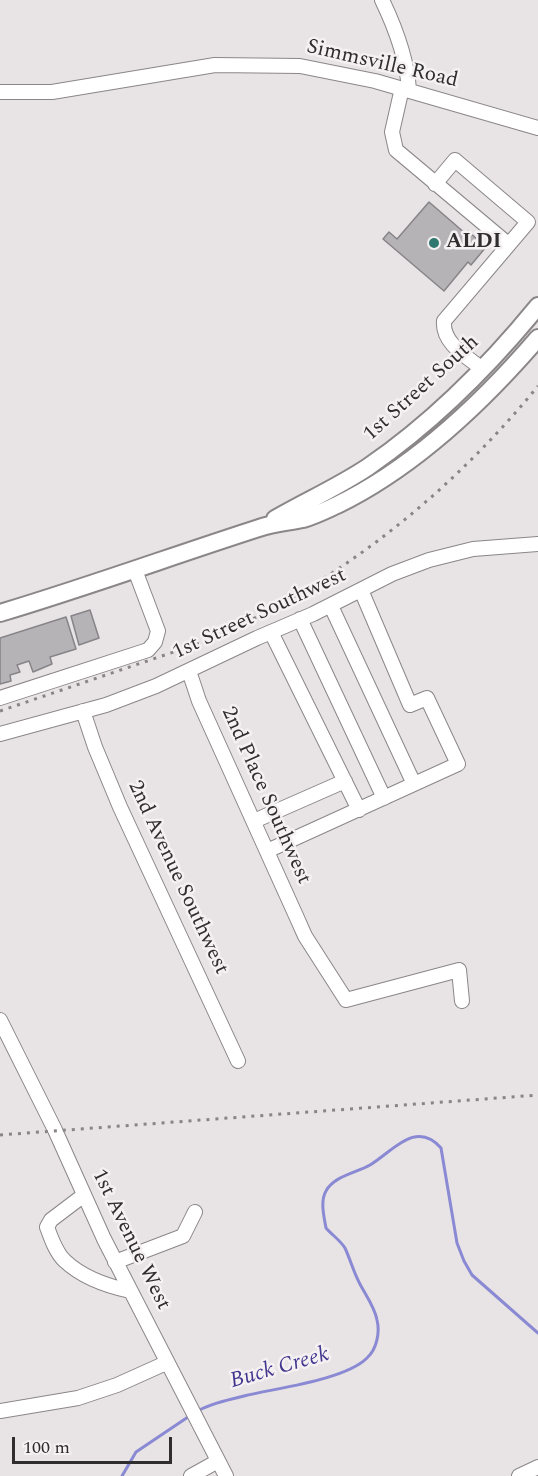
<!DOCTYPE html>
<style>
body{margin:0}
#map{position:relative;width:538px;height:1476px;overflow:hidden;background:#e8e3e5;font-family:Spectral,serif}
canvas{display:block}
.scale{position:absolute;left:12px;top:1437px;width:160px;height:27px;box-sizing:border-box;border:3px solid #2f2d2e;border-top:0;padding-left:8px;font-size:18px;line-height:21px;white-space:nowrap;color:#2f2d2e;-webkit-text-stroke:4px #f5f0f2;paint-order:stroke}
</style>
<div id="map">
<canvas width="538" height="1476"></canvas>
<div class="scale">100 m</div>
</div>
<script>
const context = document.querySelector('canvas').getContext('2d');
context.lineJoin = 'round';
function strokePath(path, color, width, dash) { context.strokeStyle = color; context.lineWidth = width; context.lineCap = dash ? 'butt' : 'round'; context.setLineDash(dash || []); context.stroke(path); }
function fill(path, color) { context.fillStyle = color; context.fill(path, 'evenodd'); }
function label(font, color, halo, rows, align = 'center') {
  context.font = font + ' Spectral,serif'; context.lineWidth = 5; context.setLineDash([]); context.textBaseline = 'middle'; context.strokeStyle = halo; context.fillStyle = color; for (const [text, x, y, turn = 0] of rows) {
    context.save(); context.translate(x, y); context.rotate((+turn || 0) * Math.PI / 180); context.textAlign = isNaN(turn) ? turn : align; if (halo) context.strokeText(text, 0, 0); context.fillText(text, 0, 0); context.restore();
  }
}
const stream = new Path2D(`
 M 196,1412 C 210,1403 229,1400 244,1396 C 276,1388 345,1380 367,1358 C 377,1349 380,1332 377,1320 C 375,1308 367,1297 361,1286 C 354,1274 351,1261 345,1248 C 340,1240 332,1235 326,1228 C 324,1217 320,1201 326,1191 C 334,1176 356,1173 370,1165 C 392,1152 416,1119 441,1148 L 457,1243 L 464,1261 L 472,1275 L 538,1333
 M 122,1476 L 136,1452 L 191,1415`);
const building = new Path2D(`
 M 429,202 L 466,234 L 468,231 L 486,247 L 471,265 L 468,262 L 444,291 L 383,239 L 389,232 L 397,239 Z
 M 90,610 L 99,638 L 79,645 L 71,616 Z
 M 66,617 L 76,649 L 50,657 L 52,664 L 33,672 L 29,661 L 17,665 L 20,672 L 10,675 L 11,681 L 0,684 L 0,638 Z`);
const minor = new Path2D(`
 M 382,0 C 396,29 407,58 409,90
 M 402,88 L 392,132 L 396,150 L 508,244
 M 0,92 L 52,92 L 215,65 L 300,66 L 375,81 L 538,128
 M 435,184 L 455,160 L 528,222 L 444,321 C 442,343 466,356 481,368
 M 331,606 L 414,784
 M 300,619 L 384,798
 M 271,632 L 359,810
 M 189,671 L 199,701 L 297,918 L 305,936 L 346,1000 L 459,970 L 462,1001
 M 0,698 L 148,650 L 155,642 L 158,631 L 135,570
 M 83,711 L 95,747 L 120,807 L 238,1061
 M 0,734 L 106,705 L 156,686 L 257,638 L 313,614 L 392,574 L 429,560 L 473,549 L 538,544
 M 254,821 L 345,781
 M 267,851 L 458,764 L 427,698 L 410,705 L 361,590
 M 0,1020 L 55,1130 L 104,1239 L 226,1476
 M 84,1195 L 51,1220 L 47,1227 C 51,1238 56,1253 65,1261 C 83,1278 107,1286 130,1291
 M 115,1262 L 183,1236 L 195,1212
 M 0,1411 L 78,1398 L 117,1385 L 166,1363
 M 191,1476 L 218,1461
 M 519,1476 L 538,1467`);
const major = new Path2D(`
 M 275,519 C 306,501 338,487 368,467 C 432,423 489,366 538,306
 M 0,613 C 87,587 172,556 259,528 C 273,523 289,522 303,519 C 314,516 326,510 337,505 C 415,467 482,403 538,338`);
const rail = new Path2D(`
 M 0,711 L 203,642 C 334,587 449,495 538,386
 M 0,1135 L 538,1095`);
const markers = [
 [434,243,6,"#30776f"]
];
const streetNames = [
 ["Simmsville Road",382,65,13],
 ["1st Street South",422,389,-42],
 ["1st Street Southwest",260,615,-25],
 ["2nd Place Southwest",265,796,66],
 ["2nd Avenue Southwest",177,878,65],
 ["1st Avenue West",130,1240,64]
];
const poiNames = [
 ["ALDI",446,243]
];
const waterNames = [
 ["Buck Creek",280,1369,-16]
];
strokePath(stream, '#8a89d3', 3);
fill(building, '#b6b3b7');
strokePath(building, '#878488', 1.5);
strokePath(minor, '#8b8688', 16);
strokePath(major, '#8b8688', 20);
strokePath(minor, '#fff', 14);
strokePath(major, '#fff', 16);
strokePath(rail, '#898587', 3, [3, 6]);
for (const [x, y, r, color] of markers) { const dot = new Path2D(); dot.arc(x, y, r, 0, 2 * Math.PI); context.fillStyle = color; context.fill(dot); strokePath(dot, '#f5f0f2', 2); }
label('21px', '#2f2d2e', '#f5f0f2', streetNames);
label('bold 21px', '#2f2d2e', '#f5f0f2', poiNames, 'left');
label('italic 22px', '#42378f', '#f5f0f2', waterNames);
</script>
